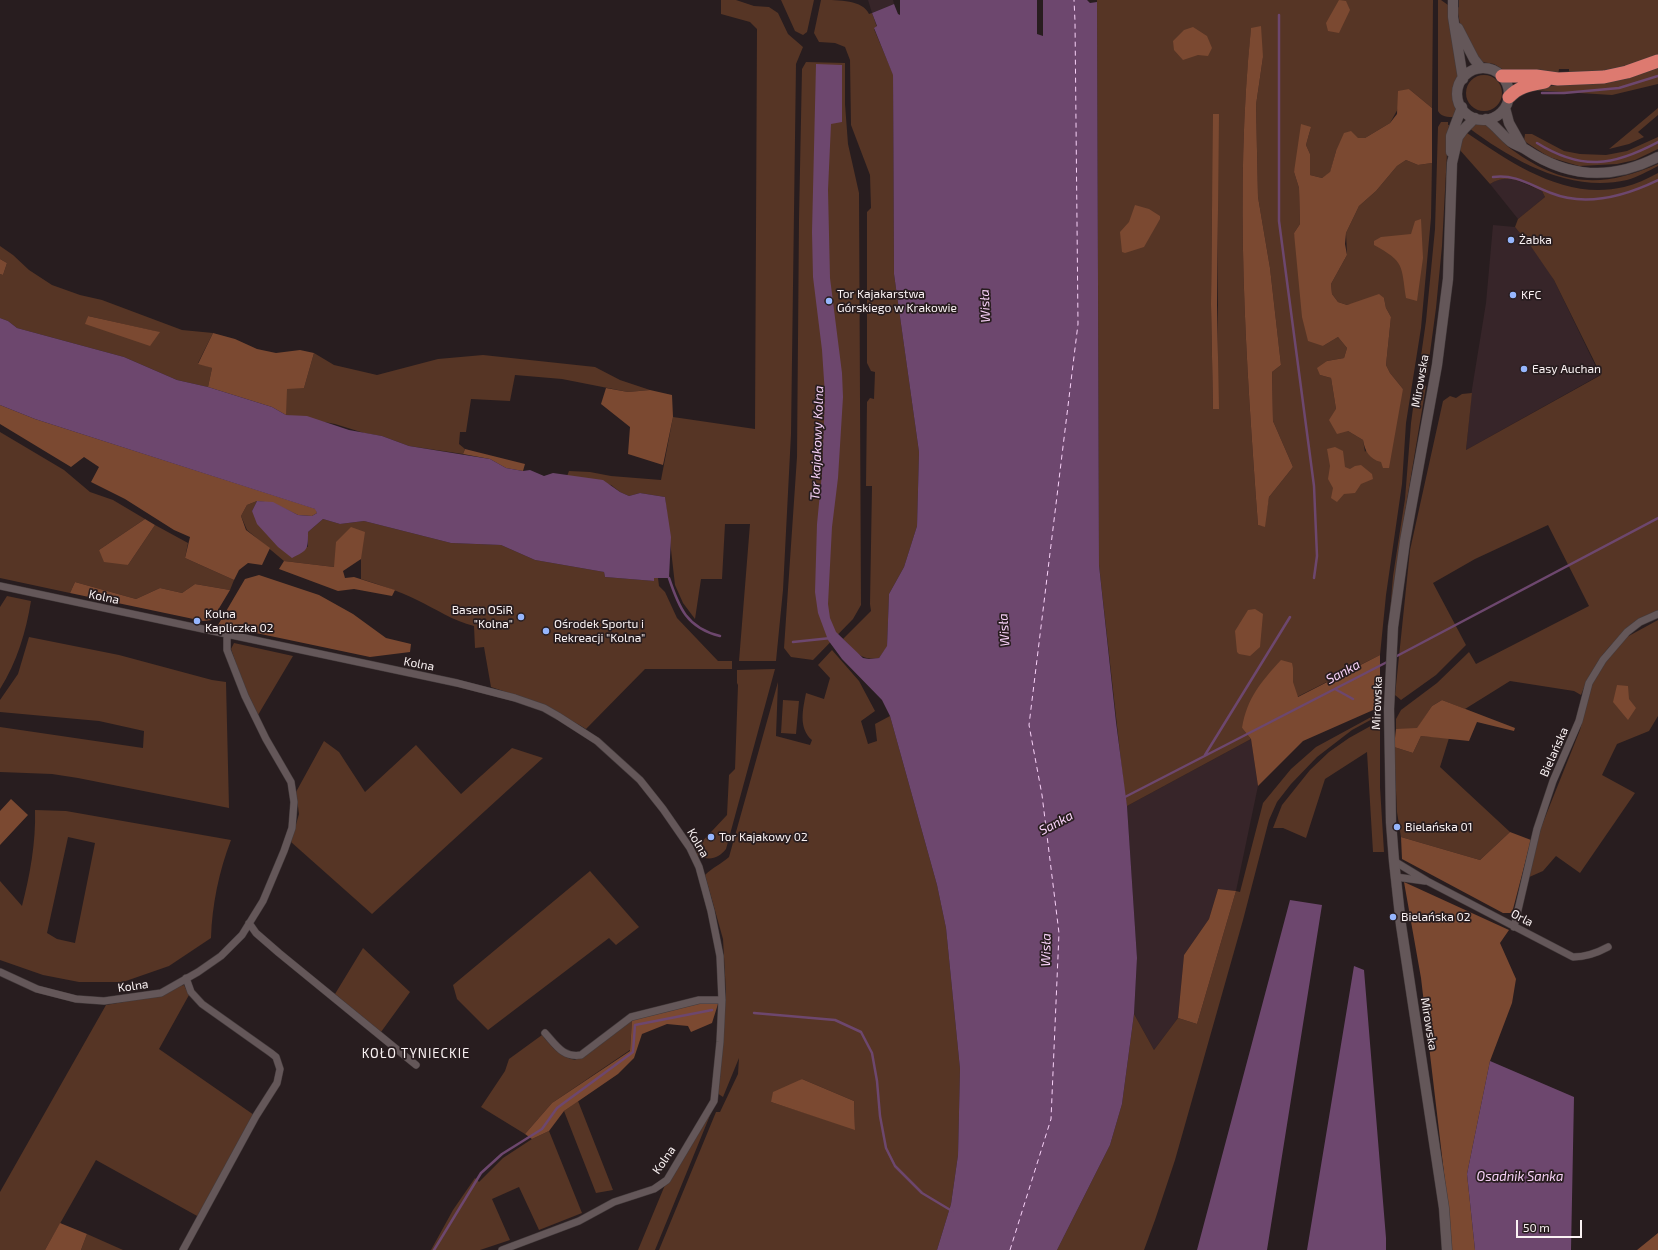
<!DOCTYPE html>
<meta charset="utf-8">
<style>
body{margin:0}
#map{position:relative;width:1658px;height:1250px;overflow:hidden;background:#281d1f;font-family:"Exo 2",sans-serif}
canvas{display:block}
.scale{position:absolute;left:1516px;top:1220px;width:66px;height:18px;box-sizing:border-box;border:2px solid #faf2f3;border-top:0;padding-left:5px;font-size:12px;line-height:14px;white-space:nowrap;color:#faf2f3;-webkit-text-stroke:3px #281d1f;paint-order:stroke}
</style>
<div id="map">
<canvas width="1658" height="1250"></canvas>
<div class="scale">50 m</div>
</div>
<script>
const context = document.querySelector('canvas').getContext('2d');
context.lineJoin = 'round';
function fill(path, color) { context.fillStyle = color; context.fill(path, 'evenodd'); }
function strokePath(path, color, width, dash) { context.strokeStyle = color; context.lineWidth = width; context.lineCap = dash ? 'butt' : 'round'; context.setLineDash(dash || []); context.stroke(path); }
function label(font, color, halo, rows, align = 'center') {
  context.font = font + ' "Exo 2",sans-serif'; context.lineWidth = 3.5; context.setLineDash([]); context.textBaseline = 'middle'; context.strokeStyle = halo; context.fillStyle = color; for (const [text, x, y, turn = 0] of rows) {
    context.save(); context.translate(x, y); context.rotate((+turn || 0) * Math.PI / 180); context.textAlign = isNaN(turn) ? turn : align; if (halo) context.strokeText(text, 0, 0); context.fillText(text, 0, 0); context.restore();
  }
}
const built = new Path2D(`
 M 868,0 L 893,0 L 894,4 L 872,13 Z
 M 1509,177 L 1542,191 L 1545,197 L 1518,219 L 1490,184 L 1495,181 Z
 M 1493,225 L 1515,227 L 1530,244 L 1547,268 L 1554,280 L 1600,375 L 1466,450 L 1472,389 L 1486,303 Z
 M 1251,739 L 1258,786 L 1236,891 L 1218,889 L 1209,919 L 1184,955 L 1178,1018 L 1154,1050 L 1134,1014 L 1137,958 L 1127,806 Z`);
const green = new Path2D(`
 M 721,0 L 736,0 L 754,6 L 769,7 L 778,13 L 788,34 L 803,47 L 796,64 L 791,434 L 783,590 L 776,661 L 739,661 L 750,524 L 725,524 L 722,579 L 701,579 L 695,619 L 683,603 L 675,585 L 665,497 L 640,493 L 629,496 L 620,492 L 611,485 L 567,476 L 569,471 L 590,472 L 611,476 L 661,480 L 673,417 L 755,429 L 757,29 L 750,22 L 721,14 Z
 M 781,0 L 814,0 L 807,32 L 803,35 L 795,31 Z
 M 821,0 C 839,0 863,0 869,14 L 872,13 L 877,27 L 874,29 L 893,74 L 894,274 L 919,452 L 917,526 L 904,567 L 889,594 L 887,647 L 879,658 C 860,661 856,651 843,639 L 871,611 L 870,604 L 872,486 L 866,486 L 867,402 L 870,398 L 874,399 L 875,372 L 871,371 L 867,363 L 867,212 L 871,208 L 870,175 L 851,125 L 850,60 L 845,47 L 835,43 L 819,42 L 814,33 Z
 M 1097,0 L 1433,0 L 1432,108 L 1409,89 L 1390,123 L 1365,138 L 1358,138 L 1336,151 L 1330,173 L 1322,178 L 1310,175 L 1310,154 L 1306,145 L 1311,127 L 1294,172 L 1299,188 L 1300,224 L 1294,233 L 1323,346 L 1338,337 L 1347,348 L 1344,358 L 1327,361 L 1320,375 L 1331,378 L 1336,409 L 1348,431 L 1363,440 L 1365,452 L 1403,389 L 1390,373 L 1386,365 L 1391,317 L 1386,308 L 1384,298 L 1347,305 L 1338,302 L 1332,294 L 1331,284 L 1347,255 L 1346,233 L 1359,206 L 1376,191 L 1397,166 L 1406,160 L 1418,165 L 1432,163 L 1431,218 L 1421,328 L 1406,423 L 1402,484 L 1386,595 L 1380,655 L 1297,697 L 1292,682 L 1293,668 L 1242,728 L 1251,739 L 1127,806 L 1125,797 L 1099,565 ZM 1251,29 L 1263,57 L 1256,105 L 1258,197 L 1270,268 L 1281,365 L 1272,372 L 1273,421 L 1293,467 L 1269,497 L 1264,526 L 1258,525 C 1246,360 1234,194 1251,29 ZM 1218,114 L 1218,409 L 1213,409 L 1211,304 L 1212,210 Z
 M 1438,0 L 1441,0 L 1448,5 L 1459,77 L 1454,91 L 1456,105 L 1454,117 C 1448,117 1441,117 1438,111 Z
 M 1459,0 L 1658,0 L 1658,55 L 1618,70 L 1569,75 L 1569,69 L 1559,69 L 1558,76 L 1507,72 L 1494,64 L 1482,62 L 1476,58 L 1460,24 L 1457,8 L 1459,7 Z
 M 806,62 L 845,63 L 845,104 L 848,144 L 859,193 L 861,605 L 853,619 L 813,660 L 791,657 L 784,648 L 797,457 L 799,219 L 802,69 Z
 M 1658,65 L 1658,84 L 1612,95 L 1531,90 Z
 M1466 93a18 18 0 1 1 36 0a18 18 0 1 1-36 0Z
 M 1658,108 L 1658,115 L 1638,132 L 1644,137 L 1629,144 L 1609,149 Z
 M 1441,122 L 1448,122 L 1448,125 L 1449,125 L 1448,135 L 1442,246 L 1436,308 L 1427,375 L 1421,374 L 1419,370 L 1426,321 L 1435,229 L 1438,127 Z
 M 1476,123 C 1498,123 1497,139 1511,149 C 1562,186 1601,189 1658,164 L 1658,166 C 1648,171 1638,177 1627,180 C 1570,193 1513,161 1469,128 Z
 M 1467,133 C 1513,164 1566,201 1624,187 C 1636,184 1647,179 1658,173 L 1658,611 C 1644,621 1626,630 1614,642 C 1599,657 1589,675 1581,695 L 1574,691 L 1510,681 L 1465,709 L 1442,700 L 1432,706 L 1417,729 L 1396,729 L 1396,719 L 1401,710 L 1437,683 L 1469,652 L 1476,664 L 1589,606 L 1548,525 L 1475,559 L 1433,583 L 1466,645 L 1436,675 L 1401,700 L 1395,695 L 1410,550 L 1443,401 L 1450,396 L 1456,398 L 1462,394 L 1472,393 L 1466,450 L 1601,375 L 1554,280 L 1530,245 L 1515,227 L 1518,219 L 1545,197 L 1542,191 C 1524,183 1509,172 1490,184 L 1459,149 L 1463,135 L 1465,136 Z
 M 1525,134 L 1532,134 L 1564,151 L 1580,154 L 1606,155 L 1627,151 L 1658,137 L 1658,149 L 1635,160 L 1617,164 L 1579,166 L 1549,157 L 1524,141 Z
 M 0,246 L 13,255 L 29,270 L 52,285 L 80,295 L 102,300 L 182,330 L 213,333 L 198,363 L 212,368 L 208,387 L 177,380 L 124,357 L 17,328 L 8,321 L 0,318 L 0,274 L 3,275 L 7,263 L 0,259 ZM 88,316 L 159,332 L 86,324 Z
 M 314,353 L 334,365 L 377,375 L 438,359 L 483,355 L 595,367 L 620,380 L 650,390 L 628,392 L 562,379 L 515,375 L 510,401 L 471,399 L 466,432 L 460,432 L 459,444 L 465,449 L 463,454 L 409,446 L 382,436 L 364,433 L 335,424 L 286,415 L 286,388 L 304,388 Z
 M 1420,383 L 1426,386 L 1401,536 L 1390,613 L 1393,576 L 1405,499 L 1411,423 L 1416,386 Z
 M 0,432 L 64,470 L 90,492 L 113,500 L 145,519 L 99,550 L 128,565 L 155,525 L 188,543 L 185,558 L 234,580 L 230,590 L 195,584 L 182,593 L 160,588 L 136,599 L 75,582 L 70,593 L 0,578 Z
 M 257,501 L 252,511 L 308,547 L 308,532 L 323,519 L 340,524 L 364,521 L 451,543 L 501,545 L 535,560 L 604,572 L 605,577 L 654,581 L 654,578 L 658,578 L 659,586 L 665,592 L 677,618 L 718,661 L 732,661 L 732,669 L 645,669 L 586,729 C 553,709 528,699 491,687 L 484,647 L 475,648 L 474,626 C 453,621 436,609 417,600 C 399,591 380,585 361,579 L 361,559 L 334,567 L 284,561 L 247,530 L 241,516 L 247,505 Z
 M 7,596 L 31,601 C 26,632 17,662 0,689 L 0,607 Z
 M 1658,620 L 1658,716 L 1649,731 L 1617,744 L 1602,775 L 1635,793 L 1580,873 L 1556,856 L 1543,871 L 1527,878 L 1538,835 L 1580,730 L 1591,686 L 1604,664 L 1625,638 Z
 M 29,637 L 119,655 L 212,680 L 226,682 L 229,808 L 78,778 L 52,774 L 0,772 L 0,727 L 143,748 L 144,731 L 99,721 L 0,712 L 0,700 L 18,674 Z
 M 234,643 L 293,656 L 258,715 L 243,684 L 231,649 Z
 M 832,650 L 859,681 L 875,711 L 861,721 L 868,744 L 877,741 L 875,724 L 890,716 L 937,885 L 946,928 L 960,1069 L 958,1155 L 951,1204 L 937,1250 L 659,1250 L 716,1112 L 720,1112 L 738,1074 L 739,1058 L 723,1097 L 717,1093 L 726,993 L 723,939 L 705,875 C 712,868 721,864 729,857 L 778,682 L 776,736 L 810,745 L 812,740 C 798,728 803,709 806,693 L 824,699 L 830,678 L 818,665 ZM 802,1079 L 854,1101 L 855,1129 L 771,1102 Z
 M 775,669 L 726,849 C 718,859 709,861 697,855 L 696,848 L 727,815 L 729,775 L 735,769 L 738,685 L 737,683 L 737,670 Z
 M 783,700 L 799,701 L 796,734 L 781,733 Z
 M 1373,716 L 1376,717 L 1352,730 L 1317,757 L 1291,784 L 1277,802 L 1269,820 L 1243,920 L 1175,1160 L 1155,1220 L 1144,1250 L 1057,1250 L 1110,1145 L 1122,1104 L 1134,1014 L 1154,1050 L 1178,1018 L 1197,1024 L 1236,891 L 1240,892 L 1263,803 L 1291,769 L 1316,747 Z
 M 1376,723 L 1380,724 L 1380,787 L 1384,852 L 1373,852 L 1367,752 L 1325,779 L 1306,838 L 1283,828 L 1273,828 L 1282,805 L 1310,770 L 1329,752 L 1349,738 Z
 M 1421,736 L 1449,738 L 1440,767 L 1510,832 L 1480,860 L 1401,837 L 1397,812 L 1394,747 L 1413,753 Z
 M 324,741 L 339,752 L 365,792 L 416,745 L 461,794 L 512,748 L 543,758 L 372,914 L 291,842 L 299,814 L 296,792 Z
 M 35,810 L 66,811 L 231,840 C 219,871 212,905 211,938 L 169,966 L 123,982 L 79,982 L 43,975 L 0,960 L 0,881 L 22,906 C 30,875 36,842 35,810 ZM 68,837 L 95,843 L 75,943 L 57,939 L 47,933 Z
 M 590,871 L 639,927 L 616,945 L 609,938 L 488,1030 L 457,999 L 453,985 Z
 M 363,948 L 410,992 L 381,1032 L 335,994 Z
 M 184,985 L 189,995 L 159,1049 L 254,1115 L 199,1217 L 96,1160 L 45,1250 L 0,1250 L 0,1192 L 106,1005 L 123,1002 Z
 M 632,1020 L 630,1050 L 552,1103 L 525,1134 L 481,1107 L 505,1071 L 509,1059 L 542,1035 C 552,1047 560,1057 575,1060 Z
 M 578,1101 L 613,1190 L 596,1193 L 564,1111 Z
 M 713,1108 L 655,1250 L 638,1250 L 665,1185 Z
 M 549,1131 L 582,1213 L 539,1230 L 519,1187 L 492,1199 L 510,1240 L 480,1250 L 431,1250 L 453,1210 L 475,1178 L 479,1182 L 503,1158 L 532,1139 Z
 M 87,1234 L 123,1250 L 81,1250 Z`);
const forest = new Path2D(`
 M 1339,0 L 1346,1 L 1350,10 L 1339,33 L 1328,31 L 1326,23 Z
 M 1261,26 L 1263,57 L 1256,105 L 1258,197 L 1270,268 L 1281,365 L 1272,372 L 1273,421 L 1293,467 L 1269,497 L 1265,527 L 1258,525 C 1246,360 1234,194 1251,28 Z
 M 1193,27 L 1207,36 L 1212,48 L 1208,56 L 1198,55 L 1183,60 L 1174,50 L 1173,41 L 1184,30 Z
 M 1409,89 L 1432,108 L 1432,163 L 1418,165 L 1406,160 L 1397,166 L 1376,191 L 1359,206 L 1346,233 L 1345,244 L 1347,255 L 1331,284 L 1332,294 L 1338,302 L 1347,305 L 1379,294 L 1384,298 L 1386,308 L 1391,317 L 1386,365 L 1390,373 L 1403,389 L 1389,468 L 1383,468 L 1381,462 C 1369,459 1365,451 1363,440 L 1348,431 L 1337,434 L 1329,420 L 1336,409 L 1331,378 L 1320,375 L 1317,368 L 1327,361 L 1344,358 L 1347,348 L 1338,337 L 1323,346 L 1308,341 L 1302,317 L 1294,233 L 1300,224 L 1299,188 L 1294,172 L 1301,124 L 1311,127 L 1306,145 L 1310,154 L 1310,175 L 1322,178 L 1330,172 L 1336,151 L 1344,133 L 1351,131 L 1358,138 L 1365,138 L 1390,123 L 1397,114 L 1398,91 Z
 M 1213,114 L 1219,114 L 1217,305 L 1219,409 L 1213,409 L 1211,304 Z
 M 1135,205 L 1149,209 L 1160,216 L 1160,219 L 1144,247 L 1125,253 L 1122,252 L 1120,232 L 1129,222 Z
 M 1421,219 L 1423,258 L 1417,301 L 1406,298 C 1401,265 1405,262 1374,245 L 1374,241 L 1381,237 L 1411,234 L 1415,221 Z
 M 0,259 L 7,263 L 3,275 L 0,274 Z
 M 88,316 L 160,332 L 150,346 L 85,324 Z
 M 213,333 L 235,339 L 257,349 L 276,353 L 300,350 L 314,353 L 304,388 L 287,389 L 286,415 L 272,407 L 208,387 L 212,368 L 198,364 Z
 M 606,388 L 628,392 L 650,390 L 672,395 L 673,417 L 663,465 L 628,454 L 630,427 L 601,404 Z
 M 0,405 L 35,419 L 316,509 L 317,513 L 312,516 L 298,515 L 273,503 L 257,501 L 247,505 L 241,516 L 246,530 L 270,548 L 262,565 L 248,563 L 239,570 L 234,580 L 185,558 L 190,537 L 174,530 L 125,499 L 91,482 L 99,467 L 84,457 L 71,467 L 0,424 Z
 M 1335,447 L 1343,451 L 1345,467 L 1350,469 L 1355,466 L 1361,465 L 1372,474 L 1373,479 L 1361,484 L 1355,493 L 1344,494 L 1337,502 L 1331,498 L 1333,488 L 1328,479 L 1330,466 L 1327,449 Z
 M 465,449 L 525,464 L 523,471 L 506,468 L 490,459 L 463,454 Z
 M 145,519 L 155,525 L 128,565 L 104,562 L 99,550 Z
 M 351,527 L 365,532 L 361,559 L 343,571 L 345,578 L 354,577 L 395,590 L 392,596 L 354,589 L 338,591 L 279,569 L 284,561 L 334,567 L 336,542 Z
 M 259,575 L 319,595 L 353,614 L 386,638 L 411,644 L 410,652 L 370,657 L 218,625 L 245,579 Z
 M 75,582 L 136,599 L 160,588 L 182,593 L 195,584 L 230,590 L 212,620 L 203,621 L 70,593 Z
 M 1255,609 L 1263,614 L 1260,647 L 1250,656 L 1239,654 L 1237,652 L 1235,631 L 1248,610 Z
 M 1380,655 L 1380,707 L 1303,741 L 1258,786 L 1251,739 L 1242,728 C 1247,698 1261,682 1281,660 L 1292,663 L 1293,668 L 1293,682 L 1298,697 Z
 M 1617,685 L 1628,686 L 1629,699 L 1636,708 L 1628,720 L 1613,702 Z
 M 1442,700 L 1515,728 L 1514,731 L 1477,722 L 1469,741 L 1421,736 L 1413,753 L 1394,747 L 1396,729 L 1417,728 L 1432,706 Z
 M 11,799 L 28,815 L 0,845 L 0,811 Z
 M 1510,832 L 1531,840 L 1512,913 L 1503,913 L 1402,859 L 1401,837 L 1480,860 Z
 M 1404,882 L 1509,930 L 1500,943 L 1516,979 L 1512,1003 L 1490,1061 L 1467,1174 L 1475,1250 L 1451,1250 L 1448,1207 L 1421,978 Z
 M 1218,889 L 1236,891 L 1197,1024 L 1178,1018 L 1184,955 L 1209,919 Z
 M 696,1003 L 718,1004 L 712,1023 L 691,1032 L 688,1026 L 667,1024 L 642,1034 L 634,1058 L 618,1074 L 564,1111 L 549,1131 L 532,1139 L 525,1134 L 552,1103 L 630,1051 L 632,1020 Z
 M 802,1079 L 854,1101 L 855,1130 L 771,1102 L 773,1092 Z
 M 60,1223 L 87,1234 L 81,1250 L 45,1250 Z
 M 1658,1233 L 1658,1250 L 1637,1250 Z`);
const water = new Path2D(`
 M 900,0 L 1037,0 L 1037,34 L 1043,36 L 1043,0 L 1087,0 L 1090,3 L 1097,2 L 1099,565 L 1116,722 L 1127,806 L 1137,958 L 1134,1014 L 1122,1104 L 1110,1145 L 1057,1250 L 937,1250 L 951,1204 L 958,1155 L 960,1069 L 946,928 L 937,885 L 890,716 L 882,700 L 842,659 L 828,640 L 818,613 L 815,592 L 817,524 L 822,473 L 825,395 L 822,350 L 813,277 L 812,232 L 816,64 L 842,65 L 842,122 L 831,124 L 828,190 L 830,278 L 842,373 L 843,397 L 838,478 L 832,527 L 828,604 L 830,618 L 836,632 L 863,658 L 869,659 L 879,658 L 887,646 L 889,594 L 904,567 L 917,526 L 919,452 L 894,274 L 893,75 L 874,28 L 877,26 L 872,13 L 894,4 L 898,14 L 900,15 Z
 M 0,318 L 8,321 L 17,328 L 124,357 L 177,380 L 208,387 L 272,407 L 286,415 L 307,416 L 349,430 L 382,436 L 409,446 L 490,459 L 506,468 L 523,471 L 530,470 L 544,476 L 553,473 L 603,480 L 620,492 L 629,496 L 640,493 L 665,497 L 671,537 L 669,578 L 654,578 L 654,581 L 605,577 L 604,572 L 535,560 L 501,545 L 451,543 L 364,521 L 340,524 L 323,519 L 308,532 C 308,550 308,550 292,558 L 278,547 L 257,524 L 252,511 L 257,501 L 273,502 L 298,515 L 312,516 L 317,513 L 315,509 L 35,419 L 0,405 Z
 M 1290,900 L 1322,905 L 1267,1250 L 1197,1250 Z
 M 1354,966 L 1364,970 L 1386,1238 L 1386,1250 L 1307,1250 Z
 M 1490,1061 L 1574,1097 L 1571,1250 L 1475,1250 L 1467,1174 Z`);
const stream = new Path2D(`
 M 1279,15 L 1279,221 L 1314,486 L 1317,556 L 1314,578
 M 1542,93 L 1564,93 L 1619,88 L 1658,76
 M 1537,143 C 1582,171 1613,166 1658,142
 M 1493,177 C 1516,174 1530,185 1551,193 C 1586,207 1625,196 1658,180
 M 669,578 C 679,608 687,628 720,636
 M 793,642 L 831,638
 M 1395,657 L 1658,518
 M 1335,689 L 1353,699
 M 1205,755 L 1290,617
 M 1123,798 L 1389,661
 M 754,1013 L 835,1020 L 861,1032 L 872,1053 L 877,1081 L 880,1116 L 886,1148 L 895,1166 L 922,1193 L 952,1211
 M 434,1250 L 481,1173 L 502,1154 L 542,1129 L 557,1108 L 633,1052 L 635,1025 L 712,1010`);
const ferry = new Path2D(`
 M 1010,1250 L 1051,1119 L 1059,933 L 1042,795 L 1029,725 L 1078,324 L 1075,21 L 1074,0`);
const street = new Path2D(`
 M 0,586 L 457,683 L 515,698 L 544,708 L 558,716 L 597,741 L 640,780 L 663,809 L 690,848 L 699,867 L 711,911 L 720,956 L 722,1000 L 720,1042 L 714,1101 L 667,1180 L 654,1189 L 614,1202 L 579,1221 L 502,1250
 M 1394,861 L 1427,881 L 1573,957 C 1587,957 1597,953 1608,947
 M 1396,877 L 1425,881
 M 249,923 L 256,933 L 279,953 L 416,1065
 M 1514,927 L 1537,829 L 1553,781 L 1579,721 L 1589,683 L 1603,660 L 1627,632 L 1640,622 L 1658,614
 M 0,972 L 37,989 L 76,999 L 104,1001 L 161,993 L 198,972 L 221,956 L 242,935 L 263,901 L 284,851 L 292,828 L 294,802 L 291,782 L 266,739 L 245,696 L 227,650 L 227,635
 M 545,1033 C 556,1045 563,1058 581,1055 L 631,1017 L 699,1000 L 722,1000
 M 183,1250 L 256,1116 L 277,1083 L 280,1069 L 276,1057 L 271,1053 L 202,1004 L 191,992 L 186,978`);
const secondary = new Path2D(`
 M 1453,0 L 1453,17 L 1463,79
 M 1458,28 L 1474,59 L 1481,68
 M1457 94a26 26 0 1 1 52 0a26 26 0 1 1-52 0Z
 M 1505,108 L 1509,123 L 1523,148
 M 1486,119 C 1496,126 1502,135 1511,142 C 1515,145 1520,146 1525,149 C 1568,178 1611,181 1658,157
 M 1451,152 L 1451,136 L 1462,107
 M 1447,1250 L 1444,1208 L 1401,925 L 1394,861 L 1391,822 L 1389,709 L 1393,627 L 1405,541 L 1437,365 L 1448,279 L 1452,163 L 1458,137 L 1464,129 L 1475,118`);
const highway = new Path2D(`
 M 1502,76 L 1536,76 L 1558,79 L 1604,77 L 1627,72 L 1658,61
 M 1509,97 C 1519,86 1530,85 1545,82`);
const markers = [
 [1511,240,4,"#96b6fd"],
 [1513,295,4,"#96b6fd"],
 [829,301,4,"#96b6fd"],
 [1524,369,4,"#96b6fd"],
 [521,617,4,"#96b6fd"],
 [197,621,4,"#96b6fd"],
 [546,631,4,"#96b6fd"],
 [1397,827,4,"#96b6fd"],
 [711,837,4,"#96b6fd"],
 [1393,917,4,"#96b6fd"]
];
const poiNames = [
 ["Żabka",1519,240],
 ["Tor Kajakarstwa",837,294],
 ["Górskiego w Krakowie",837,308],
 ["KFC",1521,295],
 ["Easy Auchan",1532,369],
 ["Basen OSiR",513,610,"right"],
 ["\"Kolna\"",513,624,"right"],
 ["Kolna",205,614],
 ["Kapliczka 02",205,628],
 ["Ośrodek Sportu i",554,624],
 ["Rekreacji \"Kolna\"",554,638],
 ["Bielańska 01",1405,827],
 ["Tor Kajakowy 02",719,837],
 ["Bielańska 02",1401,917]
];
const streetNames = [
 ["Mirowska",1420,381,-80],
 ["Kolna",104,597,12],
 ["Kolna",419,664,11],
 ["Mirowska",1377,703,-88],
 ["Bielańska",1554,752,-66],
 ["Kolna",698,843,60],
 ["Orla",1522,918,27],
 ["Kolna",133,986,-8],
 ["Mirowska",1429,1024,81],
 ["Kolna",664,1160,-55]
];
const waterNames = [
 ["Wisła",985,306,-92],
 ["Tor kajakowy Kolna",817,443,-88],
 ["Wisła",1004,630,-94],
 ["Sanka",1343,672,-28],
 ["Sanka",1056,823,-28],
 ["Wisła",1046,950,-89],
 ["Osadnik Sanka",1520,1177]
];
const neighbourhoodNames = [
 ["KOŁO TYNIECKIE",416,1054]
];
fill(built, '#372529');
fill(green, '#563525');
fill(forest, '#7b4931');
fill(water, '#6d476e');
strokePath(stream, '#6d476e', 2.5);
strokePath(ferry, '#f8d2f8', 1, [5, 4]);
strokePath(street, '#443b3c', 8);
strokePath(secondary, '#443b3c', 11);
strokePath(highway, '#443b3c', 14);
strokePath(street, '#645759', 7);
strokePath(secondary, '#645759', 10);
strokePath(highway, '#dd7a70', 13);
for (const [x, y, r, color] of markers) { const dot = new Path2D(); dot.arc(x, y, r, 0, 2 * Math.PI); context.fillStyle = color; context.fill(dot); strokePath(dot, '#281d1f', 1.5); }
label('12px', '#faf2f3', '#281d1f', poiNames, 'left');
label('12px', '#faf2f3', '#281d1f', streetNames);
label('italic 13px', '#f8d2f8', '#281d1f', waterNames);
context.letterSpacing = '1px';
label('13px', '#faf2f3', '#281d1f', neighbourhoodNames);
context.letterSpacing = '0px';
</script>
